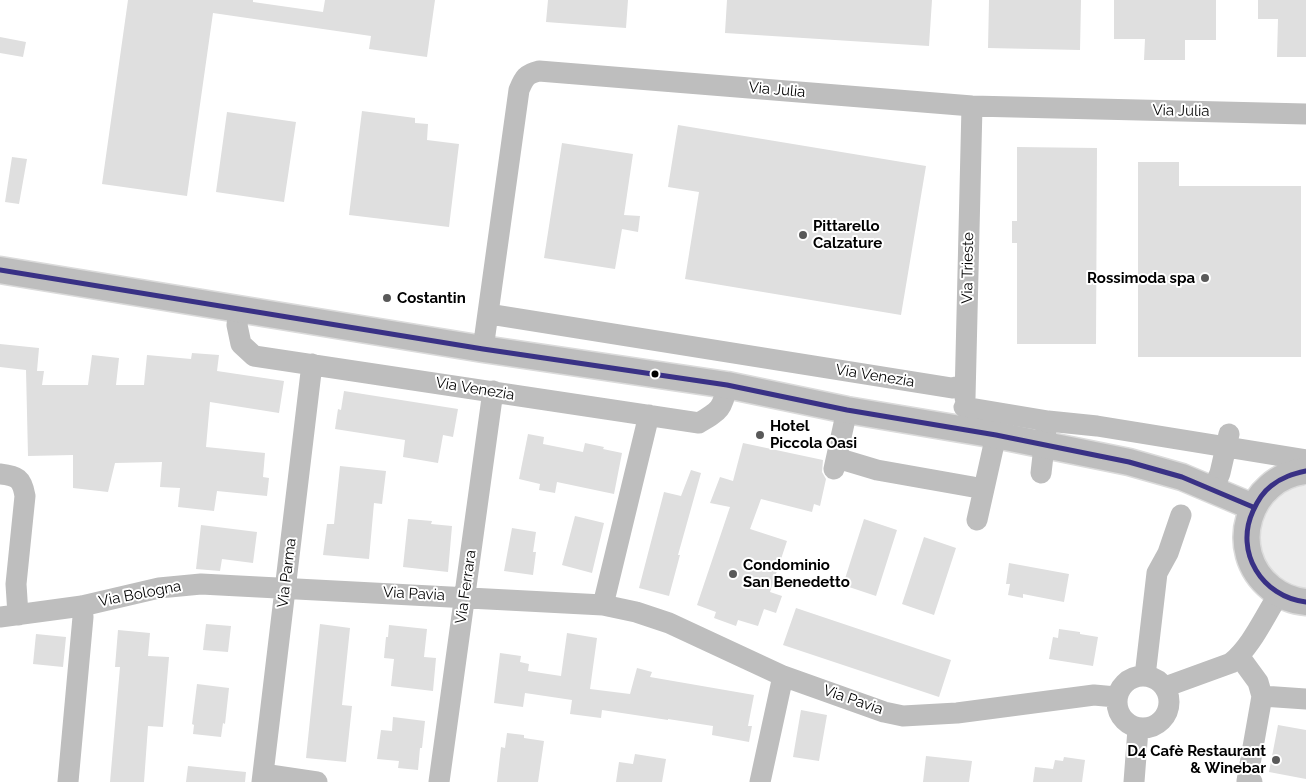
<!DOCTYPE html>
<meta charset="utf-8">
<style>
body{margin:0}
canvas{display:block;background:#fff}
</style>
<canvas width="1306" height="782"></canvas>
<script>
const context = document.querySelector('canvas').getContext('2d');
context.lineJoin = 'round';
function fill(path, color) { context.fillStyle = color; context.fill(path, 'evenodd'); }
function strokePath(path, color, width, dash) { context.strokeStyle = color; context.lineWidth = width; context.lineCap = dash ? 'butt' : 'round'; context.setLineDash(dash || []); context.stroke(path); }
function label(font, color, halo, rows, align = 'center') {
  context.font = font + ' Raleway,sans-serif'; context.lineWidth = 4; context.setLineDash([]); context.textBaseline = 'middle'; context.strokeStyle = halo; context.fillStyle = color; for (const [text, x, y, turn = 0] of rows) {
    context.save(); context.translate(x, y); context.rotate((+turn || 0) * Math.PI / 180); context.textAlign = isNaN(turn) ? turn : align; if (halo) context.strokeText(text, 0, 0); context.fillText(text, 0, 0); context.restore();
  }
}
const green = new Path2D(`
 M 1300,486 L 1306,486 L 1306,589 C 1266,585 1245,536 1271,504 C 1279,495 1289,490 1300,486 Z`);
const building = new Path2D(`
 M 128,0 L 253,0 L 253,2 L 323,12 L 325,0 L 435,0 L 427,57 L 369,49 L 371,36 L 213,13 L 187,196 L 102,184 Z
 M 548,0 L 628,0 L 626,28 L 546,22 Z
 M 727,0 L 932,0 L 929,46 L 725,33 Z
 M 989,0 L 1081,0 L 1080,50 L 988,48 Z
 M 1114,0 L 1216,0 L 1216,40 L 1185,40 L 1185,60 L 1144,60 L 1145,39 L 1114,39 Z
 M 1258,0 L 1306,0 L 1306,57 L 1277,57 L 1278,19 L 1258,19 Z
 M 0,37 L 26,42 L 23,57 L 0,53 Z
 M 362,111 L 415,118 L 415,123 L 428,124 L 427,140 L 459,144 L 449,227 L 349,215 Z
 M 227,112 L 296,122 L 284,202 L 216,192 Z
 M 678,125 L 926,166 L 901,315 L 685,279 L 699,192 L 668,187 Z
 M 562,143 L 633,154 L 624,215 L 640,216 L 638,232 L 622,229 L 615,269 L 544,258 Z
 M 1017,147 L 1097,148 L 1096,344 L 1017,344 L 1017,243 L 1012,243 L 1012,221 L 1017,221 Z
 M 12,157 L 27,159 L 19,204 L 5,202 Z
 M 1138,162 L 1179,162 L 1179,186 L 1301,186 L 1301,357 L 1138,357 Z
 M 0,344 L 39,348 L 37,371 L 44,371 L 42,385 L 88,385 L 92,355 L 119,358 L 116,385 L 144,385 L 147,355 L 191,359 L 192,353 L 219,355 L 217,371 L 284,381 L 279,413 L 210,402 L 206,447 L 265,453 L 263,477 L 269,478 L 267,496 L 217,491 L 214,511 L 178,507 L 180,488 L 160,487 L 162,462 L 115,463 L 108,492 L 73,488 L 73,455 L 28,456 L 26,370 L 0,367 Z
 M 344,391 L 458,409 L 453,437 L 443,435 L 438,463 L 403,457 L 405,440 L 335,429 L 338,409 L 341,410 Z
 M 528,434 L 544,437 L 543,444 L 583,452 L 585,443 L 604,447 L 603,449 L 622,453 L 614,494 L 557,482 L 555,493 L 539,490 L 540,484 L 519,479 Z
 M 743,443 L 823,460 L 822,472 L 826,479 L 820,506 L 814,504 L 812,512 L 761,499 L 750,529 L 787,541 L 770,592 L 782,596 L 776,613 L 764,609 L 758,626 L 738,620 L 736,626 L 714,618 L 716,612 L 697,605 L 730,507 L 710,503 L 720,477 L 733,481 Z
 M 340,466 L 386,471 L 382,504 L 374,503 L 369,559 L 323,555 L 327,524 L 334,524 Z
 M 691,470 L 701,473 L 678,555 L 680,555 L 669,596 L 639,588 L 664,492 L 681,496 Z
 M 575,516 L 604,523 L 592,573 L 562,565 Z
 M 408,519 L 432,521 L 431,524 L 452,526 L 448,572 L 403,567 Z
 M 864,519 L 897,530 L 876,596 L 843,585 Z
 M 201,525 L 257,532 L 253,563 L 222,559 L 220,571 L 196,569 Z
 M 512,528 L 536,532 L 533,552 L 536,552 L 533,575 L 504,571 Z
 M 924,537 L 956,548 L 934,615 L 902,604 Z
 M 1009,563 L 1069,574 L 1064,602 L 1023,594 L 1023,598 L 1008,595 L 1010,584 L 1006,584 Z
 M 796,608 L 951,660 L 939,697 L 783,645 Z
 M 206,624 L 231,626 L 228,652 L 203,650 Z
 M 320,624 L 350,628 L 342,705 L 352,706 L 346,762 L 306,758 Z
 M 389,625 L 427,629 L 424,657 L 436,658 L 433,691 L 391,686 L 394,659 L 384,658 L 386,637 L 388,637 Z
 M 1059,629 L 1080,632 L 1080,634 L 1098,637 L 1093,666 L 1049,659 L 1053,637 L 1058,638 Z
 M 118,630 L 150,633 L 148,656 L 169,657 L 163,727 L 148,726 L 144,782 L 110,782 L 120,667 L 115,667 Z
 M 567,633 L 597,638 L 590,689 L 630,694 L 637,668 L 652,672 L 650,677 L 754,695 L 748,726 L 752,726 L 749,742 L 712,735 L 713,726 L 668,719 L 668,720 L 602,710 L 601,718 L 570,714 L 572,700 L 525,693 L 523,707 L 494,703 L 500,653 L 521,656 L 520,662 L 529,664 L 528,671 L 561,676 Z
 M 36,634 L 66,637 L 63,667 L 33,664 Z
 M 197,684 L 229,688 L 225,724 L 223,723 L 221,737 L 193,734 L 194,725 L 192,724 Z
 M 801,710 L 827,715 L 819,761 L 793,757 Z
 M 393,717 L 425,721 L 422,748 L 420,748 L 418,770 L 398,768 L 399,761 L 377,759 L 381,730 L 392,731 Z
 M 1278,725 L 1306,730 L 1306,779 L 1269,772 Z
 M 507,733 L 524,735 L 524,738 L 544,741 L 538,782 L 497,782 L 501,747 L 505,748 Z
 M 635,754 L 666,759 L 662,782 L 616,782 L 619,762 L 633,764 Z
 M 926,756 L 972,761 L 969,782 L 923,782 Z
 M 1064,757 L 1085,760 L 1082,782 L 1033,782 L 1035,767 L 1053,769 L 1055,760 L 1063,761 Z
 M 188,766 L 246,772 L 245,782 L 186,782 Z`);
const minor = new Path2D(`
 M 239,310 L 237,325 L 241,344 L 254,356 L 699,423 C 719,411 723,409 727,385
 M 489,314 L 952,388 L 965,385
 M 483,349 L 519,90 C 524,78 526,74 539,71 L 972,106 L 1306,114
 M 965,398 L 972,106
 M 964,407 L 1048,421 L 1097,426 L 1306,460
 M 837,458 L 877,470 L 973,487
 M 834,469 L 847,410
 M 1041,473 L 1046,429
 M 0,474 C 17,476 22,478 25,496 L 16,584 L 18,615
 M 1213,490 L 1220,473 L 1229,434
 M 977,520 L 996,435
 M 603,605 L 649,415
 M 0,617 L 82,606 L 159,588 L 201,584 L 603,605 L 636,612 L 669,623 L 783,676 L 884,712 L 903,716 L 957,713 L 1094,695 L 1116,697
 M 1239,656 L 1258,682 L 1262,696 L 1247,781 L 1252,782
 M1117 702a26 26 0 1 1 52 0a26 26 0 1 1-52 0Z
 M 1145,676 L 1157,573 L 1168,553 L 1181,515
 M 1165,687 L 1231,663 C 1252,646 1264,617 1279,594
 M 1262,696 L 1306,699
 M 263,774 L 317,782
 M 68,782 L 83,617 L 82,606
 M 262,782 L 312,364
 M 439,782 L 493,391
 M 760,782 L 783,676
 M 1134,782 L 1138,729`);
const major = new Path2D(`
 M 0,270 L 483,349 L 727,385 L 847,410 L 996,435 L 1129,462 L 1182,477 L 1253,507
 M 1306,471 C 1248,477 1225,551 1271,588 C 1281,596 1293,601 1306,602`);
const bus1 = new Path2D(`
 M 0,270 L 483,349 L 727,385 L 847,410 L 996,435 L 1129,462 L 1182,477 L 1253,507
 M 1306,471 C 1293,474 1282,477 1271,486 C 1263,492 1257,502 1253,511 C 1234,552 1262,597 1306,602`);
const markers = [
 [803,235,5,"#595959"],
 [1205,278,5,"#595959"],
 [387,298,5,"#595959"],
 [655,374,4.5,"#000"],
 [760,435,5,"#595959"],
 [733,574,5,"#595959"],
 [1276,760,5,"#595959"]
];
const streetNames = [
 ["Via Julia",777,90,5],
 ["Via Julia",1181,111,1],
 ["Via Trieste",968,268,-89],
 ["Via Venezia",875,376,9],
 ["Via Venezia",475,389,9],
 ["Via Parma",287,573,-83],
 ["Via Ferrara",466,587,-82],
 ["Via Bologna",140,594,-11],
 ["Via Pavia",414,594,3],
 ["Via Pavia",853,700,19]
];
const poiNames = [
 ["Pittarello",813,226],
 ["Calzature",813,243],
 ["Rossimoda spa",1195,278,"right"],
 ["Costantin",397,298],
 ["Hotel",770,426],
 ["Piccola Oasi",770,443],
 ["Condominio",743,565],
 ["San Benedetto",743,582],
 ["D4 Cafè Restaurant",1266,751,"right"],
 ["& Winebar",1266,768,"right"]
];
fill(green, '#ececec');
fill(building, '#dfdfdf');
strokePath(major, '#dbdbdb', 29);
strokePath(minor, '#bebebe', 21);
strokePath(major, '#bebebe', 26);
strokePath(bus1, '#393185', 5);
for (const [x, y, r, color] of markers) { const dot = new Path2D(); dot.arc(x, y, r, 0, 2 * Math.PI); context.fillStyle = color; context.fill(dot); strokePath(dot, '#fff', 2); }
label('15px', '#000', '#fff', streetNames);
label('bold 15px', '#000', '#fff', poiNames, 'left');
</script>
